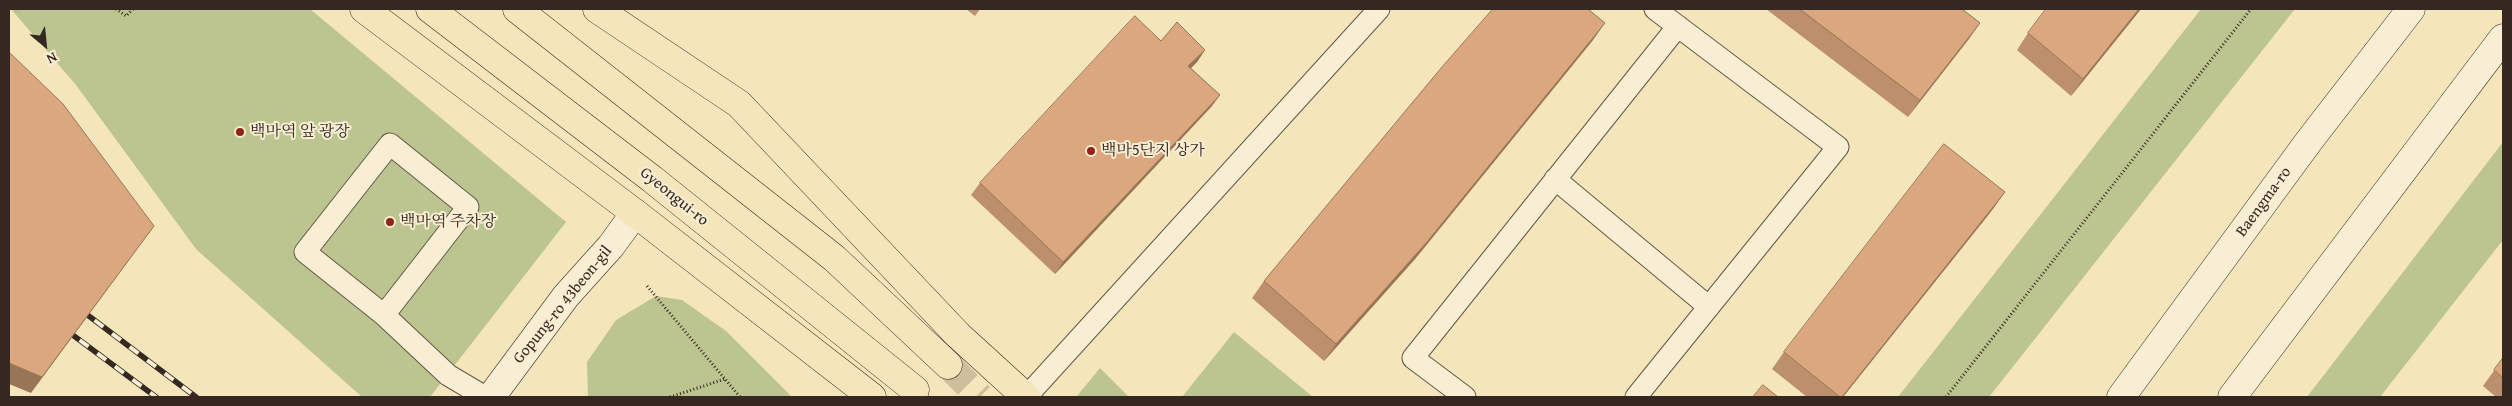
<!DOCTYPE html>
<meta charset="utf-8">
<style>
body{margin:0}
#map{position:relative;width:2512px;height:406px;overflow:hidden;background:#f4e5bb;font-family:"Gentium Book Plus",serif}
canvas{display:block}
.frame{position:absolute;inset:0;border:10px solid #352820;pointer-events:none}
.north{position:absolute;left:20px;top:20px;width:50px;height:50px;-webkit-text-stroke:4px #f8eed3;paint-order:stroke;rotate:152deg;font-size:14px;font-weight:700;line-height:20px;text-align:center;color:#352820}
.north::after{content:'';display:block;margin:auto;width:18px;height:22px;background:#352820;clip-path:polygon(50% 0,100% 100%,50% 72%,0 100%)}
</style>
<div id="map">
<canvas width="2512" height="406"></canvas>
<div class="frame"></div>
<div class="north">N</div>
</div>
<script>
const context = document.querySelector('canvas').getContext('2d');
context.lineJoin = 'round';
function fill(path, color) { context.fillStyle = color; context.fill(path, 'evenodd'); }
function strokePath(path, color, width, dash) { context.strokeStyle = color; context.lineWidth = width; context.lineCap = dash ? 'butt' : 'round'; context.setLineDash(dash || []); context.stroke(path); }
function label(font, color, halo, rows, align = 'center') {
  context.font = font + ' "Gentium Book Plus","Noto Serif KR",serif'; context.lineWidth = 4; context.setLineDash([]); context.textBaseline = 'middle'; context.strokeStyle = halo; context.fillStyle = color; for (const [text, x, y, turn = 0] of rows) {
    context.save(); context.translate(x, y); context.rotate((+turn || 0) * Math.PI / 180); context.textAlign = isNaN(turn) ? turn : align; if (halo) context.strokeText(text, 0, 0); context.fillText(text, 0, 0); context.restore();
  }
}
const green = new Path2D(`
 M 11,9 L 310,9 L 566,222 L 430,397 L 362,397 L 196,249 L 76,85 Z
 M 2201,9 L 2295,9 L 1989,397 L 1898,397 Z
 M 2503,142 L 2503,240 L 2380,397 L 2307,397 Z
 M 656,296 L 682,300 L 726,331 L 792,397 L 588,397 L 587,362 L 616,320 Z
 M 1234,332 L 1313,397 L 1182,397 Z
 M 1100,368 L 1129,397 L 1078,397 L 1077,396 Z`);
const primaryTunnel = new Path2D(`
 M 948,365 L 980,397`);
const path = new Path2D(`
 M 116,9 L 126,16 L 133,9
 M 647,286 L 740,397
 M 670,397 L 725,379
 M 1946,397 L 2251,9`);
const lane = new Path2D(`
 M 1555,179 L 1709,307
 M 384,315 L 468,207 L 390,144 L 305,252 L 384,315 L 448,375 L 485,397
 M 1026,397 L 1379,9
 M 1465,397 L 1413,358 L 1678,26
 M 1636,397 L 1838,147 L 1655,9`);
const secondary = new Path2D(`
 M 491,397 L 566,296 L 611,246 L 635,213
 M 2121,397 L 2309,141 L 2411,9
 M 2232,397 L 2503,38`);
const primary = new Path2D(`
 M 364,9 L 635,213 L 872,397
 M 430,9 L 652,179 L 915,390
 M 517,9 L 834,258 L 948,365
 M 597,9 L 739,104 L 958,335 L 1026,397`);
const rail = new Path2D(`
 M 77,307 L 196,397
 M 62,327 L 156,397`);
const wall = new Path2D(`
 M 966,9 L 980,9 L 975,16 Z
 M 1766,9 L 1962,9 L 1980,23 L 1968,40 L 1908,117 Z
 M 2141,9 L 2071,96 L 2017,50 L 2028,33 Z
 M 1593,40 L 1415,259 L 1324,361 L 1252,298 L 1264,281 Z
 M 1161,41 L 1205,50 L 1197,62 L 1191,68 L 1220,95 L 1211,107 L 1055,274 L 971,195 L 980,183 Z
 M 1993,209 L 1843,397 L 1807,397 L 1772,369 L 1784,352 Z
 M 2503,358 L 2503,397 L 2496,397 L 2483,386 Z`);
const shadedWall = new Path2D(`
 M 2139,9 L 2141,9 L 2071,96 L 2083,79 Z
 M 1605,23 L 1593,40 L 1415,259 L 1324,361 L 1336,344 Z
 M 1980,23 L 1968,40 L 1908,117 L 1920,100 Z
 M 1205,50 L 1197,62 L 1180,79 L 1188,66 Z
 M 1220,95 L 1211,107 L 1055,274 L 1063,262 Z
 M 2005,192 L 1993,209 L 1843,397 L 1842,397 Z
 M 154,226 L 31,393 L 9,384 L 9,363 Z`);
const building = new Path2D(`
 M 1493,9 L 1588,9 L 1605,23 L 1427,242 L 1336,344 L 1264,281 L 1442,67 Z
 M 1800,9 L 1962,9 L 1980,23 L 1920,100 Z
 M 2046,9 L 2139,9 L 2083,79 L 2028,33 Z
 M 1135,16 L 1161,41 L 1177,22 L 1205,50 L 1188,66 L 1220,95 L 1063,262 L 980,183 Z
 M 9,52 L 63,104 L 154,226 L 42,377 L 9,363 Z
 M 1944,144 L 2005,192 L 1842,397 L 1840,397 L 1784,352 Z
 M 2503,358 L 2503,378 L 2494,370 Z
 M 1763,385 L 1778,397 L 1753,397 Z`);
const markers = [
 [240,132,5,"#8f2418"],
 [1091,151,5,"#8f2418"],
 [390,222,5,"#8f2418"]
];
const poiNames = [
 ["백마역 앞 광장",250,132],
 ["백마5단지 상가",1101,151],
 ["백마역 주차장",400,222]
];
const streetNames = [
 ["Gyeongui-ro",674,197,39],
 ["Baengma-ro",2264,202,-54],
 ["Gopung-ro 43beon-gil",563,305,-51]
];
fill(green, '#bcc48f');
strokePath(primaryTunnel, '#cebf9c', 28, [28, 14]);
strokePath(lane, '#655747', 23);
strokePath(secondary, '#352820', 29);
strokePath(primary, '#352820', 29);
strokePath(path, '#352820', 3, [1, 2.5]);
strokePath(lane, '#f8eed3', 21);
strokePath(secondary, '#f8eed3', 28);
strokePath(primary, '#f4e5bb', 28);
strokePath(rail, '#352820', 5.5);
strokePath(rail, '#f8eed3', 4, [11]);
fill(wall, '#bc906c');
fill(shadedWall, '#997558');
fill(building, '#dba77e');
strokePath(building, '#997558', 1);
for (const [x, y, r, color] of markers) { const dot = new Path2D(); dot.arc(x, y, r, 0, 2 * Math.PI); context.fillStyle = color; context.fill(dot); strokePath(dot, '#f8eed3', 2); }
label('16px', '#352820', '#f8eed3', poiNames, 'left');
label('16px', '#352820', '#f8eed3', streetNames);
</script>
